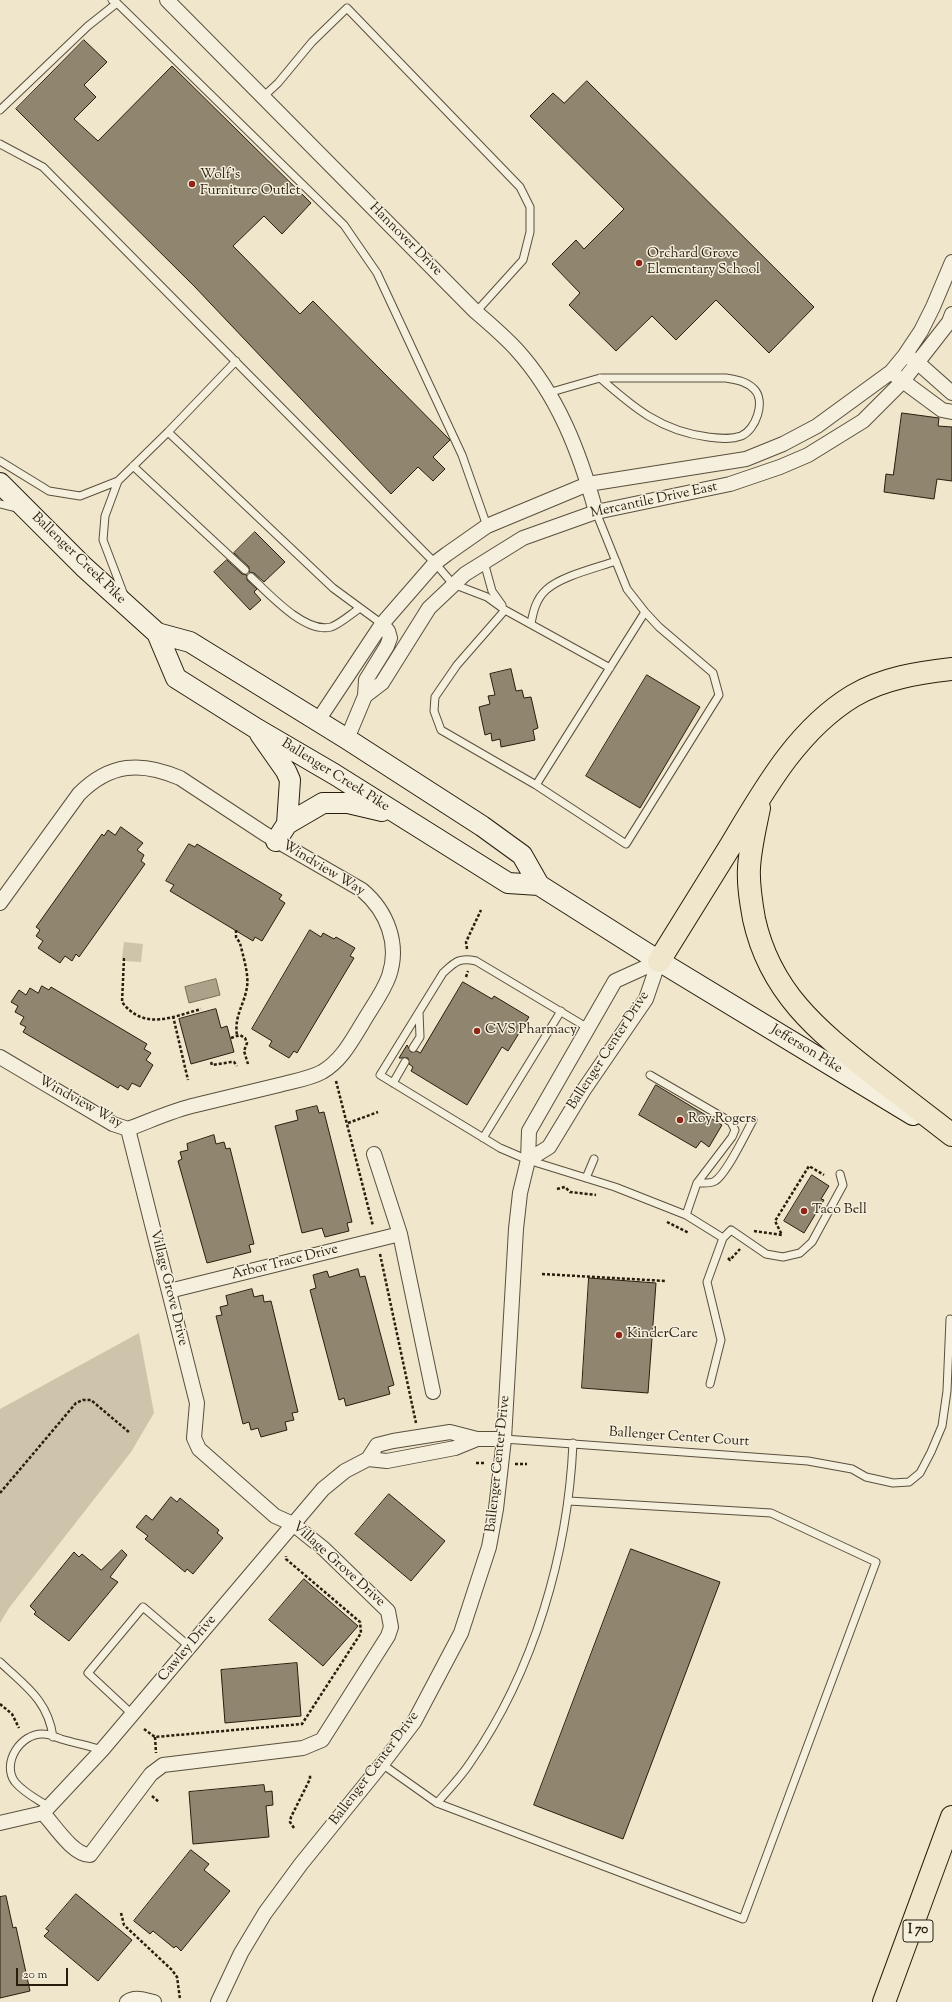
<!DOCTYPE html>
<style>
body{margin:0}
#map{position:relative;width:952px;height:2002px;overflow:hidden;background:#efe6cb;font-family:"Sorts Mill Goudy",serif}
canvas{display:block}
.scale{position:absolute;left:16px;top:1968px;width:52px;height:18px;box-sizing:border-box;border:2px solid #291d0d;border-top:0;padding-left:5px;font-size:12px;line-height:14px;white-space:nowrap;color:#291d0d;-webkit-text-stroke:3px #f5efdd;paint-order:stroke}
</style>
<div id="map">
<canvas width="952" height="2002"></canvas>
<div class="scale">20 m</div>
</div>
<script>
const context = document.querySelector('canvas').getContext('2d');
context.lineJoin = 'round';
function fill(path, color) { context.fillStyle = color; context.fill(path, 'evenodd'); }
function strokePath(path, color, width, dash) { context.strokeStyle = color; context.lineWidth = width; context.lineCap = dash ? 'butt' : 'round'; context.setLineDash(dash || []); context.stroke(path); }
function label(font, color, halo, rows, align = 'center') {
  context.font = font + ' "Sorts Mill Goudy",serif'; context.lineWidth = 3; context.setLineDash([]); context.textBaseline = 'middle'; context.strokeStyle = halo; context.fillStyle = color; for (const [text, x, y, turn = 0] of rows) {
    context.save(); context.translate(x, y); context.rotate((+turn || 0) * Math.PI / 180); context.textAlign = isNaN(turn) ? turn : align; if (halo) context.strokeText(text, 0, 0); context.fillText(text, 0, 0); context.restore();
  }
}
const green = new Path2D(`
 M 124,942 L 143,944 L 141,962 L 125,961 L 126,958 L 122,958 Z
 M 139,1333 L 154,1413 L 131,1452 L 9,1608 L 0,1623 L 0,1409 Z`);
const water = new Path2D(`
 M 216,979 L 220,995 L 189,1003 L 185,987 Z`);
const building = new Path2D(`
 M 84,40 L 107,62 L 84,85 L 96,97 L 74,119 L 98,141 L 172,66 L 311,203 L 282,234 L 264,216 L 233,246 L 300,314 L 313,301 L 449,439 L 450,440 L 433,457 L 445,469 L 433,481 L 418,467 L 391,494 L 194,286 L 16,109 Z
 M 587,81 L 814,307 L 769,353 L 716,300 L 676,340 L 652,316 L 616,351 L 569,305 L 580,293 L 552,264 L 576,240 L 584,249 L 624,209 L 530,116 L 553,93 L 564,103 Z
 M 902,413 L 939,418 L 938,426 L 952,427 L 952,481 L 937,479 L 934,499 L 884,492 L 886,474 L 893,475 Z
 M 255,532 L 285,562 L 264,582 L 254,573 L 249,572 L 249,567 L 234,553 Z
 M 227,560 L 242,574 L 247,575 L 247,580 L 257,589 L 254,592 L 261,600 L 250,610 L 214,572 Z
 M 511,669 L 516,691 L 522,690 L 524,698 L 531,697 L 538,728 L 533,730 L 535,740 L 501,747 L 500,739 L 492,741 L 491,733 L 485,735 L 479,707 L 490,704 L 488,696 L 495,695 L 490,674 Z
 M 647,675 L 700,707 L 640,808 L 586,776 Z
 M 121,827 L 143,843 L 137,850 L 144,855 L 141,861 L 145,864 L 79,957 L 76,954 L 72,961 L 65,956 L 60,963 L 38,948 L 43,941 L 36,936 L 40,930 L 36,927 L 102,834 L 104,836 L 108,830 L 115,835 Z
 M 189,844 L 195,847 L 197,844 L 282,895 L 279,899 L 285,903 L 262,941 L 255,937 L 253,941 L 170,891 L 174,885 L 166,881 Z
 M 310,930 L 321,937 L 323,933 L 334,939 L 336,937 L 355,948 L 350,956 L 354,958 L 297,1053 L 294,1051 L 289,1058 L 269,1046 L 272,1041 L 252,1029 Z
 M 463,982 L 492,999 L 494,996 L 529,1017 L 508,1051 L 502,1047 L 467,1105 L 411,1071 L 413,1067 L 409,1064 L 408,1058 L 399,1058 L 407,1045 L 411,1052 L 417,1051 L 420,1053 Z
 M 42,986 L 49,990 L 51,987 L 147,1044 L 144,1049 L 151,1053 L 146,1060 L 153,1065 L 140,1087 L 132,1083 L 128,1090 L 120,1085 L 118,1088 L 23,1032 L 26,1027 L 20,1024 L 24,1017 L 15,1012 L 18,1006 L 11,1002 L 19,990 L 26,995 L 30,988 L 38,993 Z
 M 216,1009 L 221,1028 L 227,1026 L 234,1052 L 191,1064 L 179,1019 Z
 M 656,1085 L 722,1125 L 709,1147 L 701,1141 L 696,1148 L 639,1115 Z
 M 317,1106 L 319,1113 L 324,1112 L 352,1222 L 347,1223 L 349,1231 L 325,1237 L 322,1228 L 302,1233 L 275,1126 L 298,1120 L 296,1111 Z
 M 214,1135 L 216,1144 L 224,1142 L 226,1149 L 230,1148 L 254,1244 L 249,1245 L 251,1252 L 207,1263 L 178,1161 L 182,1159 L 180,1152 L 188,1150 L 187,1144 Z
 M 812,1175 L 829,1186 L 821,1199 L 824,1200 L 804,1233 L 784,1221 Z
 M 358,1269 L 360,1277 L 365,1276 L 394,1385 L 388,1387 L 390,1394 L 346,1406 L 344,1398 L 339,1400 L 310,1290 L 316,1288 L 313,1275 L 327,1271 L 329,1277 Z
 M 589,1278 L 656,1283 L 648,1393 L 582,1388 Z
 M 252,1289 L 254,1297 L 263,1295 L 264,1302 L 271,1301 L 298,1412 L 292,1413 L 294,1420 L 285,1422 L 287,1430 L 261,1437 L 258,1428 L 251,1430 L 249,1422 L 243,1424 L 216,1316 L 222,1315 L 220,1307 L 228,1305 L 226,1296 Z
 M 389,1494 L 445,1541 L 411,1581 L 355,1534 Z
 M 171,1497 L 177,1502 L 180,1498 L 219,1530 L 217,1533 L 223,1538 L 193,1574 L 187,1569 L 185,1572 L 145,1539 L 148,1536 L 136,1527 L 146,1515 L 152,1520 Z
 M 631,1549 L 720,1582 L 623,1839 L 534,1805 Z
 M 122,1550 L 127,1555 L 110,1577 L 118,1582 L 69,1641 L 34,1614 L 36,1612 L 30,1606 L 74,1552 L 79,1557 L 82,1554 L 101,1570 Z
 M 304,1579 L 358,1626 L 323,1666 L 269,1620 Z
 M 297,1663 L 301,1716 L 225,1723 L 221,1670 Z
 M 264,1785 L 265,1792 L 272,1791 L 273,1805 L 266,1806 L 269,1837 L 193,1844 L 189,1792 Z
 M 191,1850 L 209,1864 L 204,1870 L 230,1891 L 181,1951 L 176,1946 L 174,1948 L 153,1931 L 150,1934 L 134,1921 Z
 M 76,1894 L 132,1940 L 98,1981 L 44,1936 L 49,1931 L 46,1929 Z
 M 6,1896 L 13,1928 L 16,1927 L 30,1991 L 0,1998 L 0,1897 Z`);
const path = new Path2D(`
 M 236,930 L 236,937 L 240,943 C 243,956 249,974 247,987 C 244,1006 234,1015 237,1036
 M 467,949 L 466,942 L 481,910
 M 124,958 L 122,1002 C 144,1031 172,1017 201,1009
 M 466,977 L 468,971
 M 173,1016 L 188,1080
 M 231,1038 L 240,1035 L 245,1038 L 247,1043 L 244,1051 L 248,1064
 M 211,1062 L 212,1065 L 231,1062 L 234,1062 L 237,1066
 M 336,1081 L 373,1226
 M 348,1123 L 378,1112
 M 557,1189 L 565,1187 L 570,1192 L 596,1195
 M 667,1222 L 689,1233
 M 754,1231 L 782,1235 L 775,1221 L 809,1166 L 824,1175
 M 380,1254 L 416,1423
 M 728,1258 L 730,1260 L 740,1249
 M 542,1274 L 666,1281
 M 476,1463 L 486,1463
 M 515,1464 L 527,1464
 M 0,1493 L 76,1403 L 83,1400 L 91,1400 L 130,1433
 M 0,1704 L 12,1714 L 19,1728
 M 144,1729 L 155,1737 L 302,1724 L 361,1633 L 360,1622 L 286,1559 L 286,1556
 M 155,1737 L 156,1753
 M 152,1796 L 159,1802
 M 294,1828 L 290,1822 L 291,1817 L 310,1779 L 310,1775
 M 121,1913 L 124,1925 L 172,1970 L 177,1977 L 180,1999`);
const lane = new Path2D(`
 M 112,0 L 117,3 L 344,225 L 377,273 L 462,455 L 487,526
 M 264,96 L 278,83 L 312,42 L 347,8 L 520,187 L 530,207 L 530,232 L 523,260 L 476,312
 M 0,110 L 88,26 L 117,3
 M 0,144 L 43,167 L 435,563 L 453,584 L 487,597 L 505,610
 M 548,393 L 600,378 L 726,378 C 737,380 746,381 754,389 C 766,401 756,430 741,436 C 730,440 719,438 708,437 C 661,431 634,408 600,378
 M 168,432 L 333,588 L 382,624
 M 0,461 L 49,491 L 80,496 L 118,481 L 168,432 L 236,361
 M 133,466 L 245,570
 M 118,481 L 105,516 L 103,540 L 124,595
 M 0,504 L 17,508
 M 596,512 L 627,589 L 645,612 L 659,627 L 713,673 L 719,695 L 626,844 L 536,785 L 645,612
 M 484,562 L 492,591 L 502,605
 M 251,577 C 268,593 305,634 331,627 C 340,624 351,614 360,608
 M 531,624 C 533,612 536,599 546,590 C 561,576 596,568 616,561
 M 536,785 L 441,730 L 434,711 L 435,697 L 457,665 L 505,610 L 610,668
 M 588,1028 L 476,961 C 459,957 455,962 443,973 L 380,1075 L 500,1148 L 528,1160 L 615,1187 L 686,1215 L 723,1238
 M 413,1048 L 420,1037 L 419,1012
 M 650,1075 L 731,1122 L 735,1130 L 732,1137 L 697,1183 L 686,1215
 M 393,1083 L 405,1062
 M 483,1138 L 561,1011
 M 586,1178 L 594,1159
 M 697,1183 C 704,1183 710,1184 715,1181 C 727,1173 746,1133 753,1120
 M 710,1384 L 721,1340 L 707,1282 L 723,1238 L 731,1230 L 766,1254 L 783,1257 L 800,1253 L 812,1242 L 843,1185 L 840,1174
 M 504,1439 L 808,1461 L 852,1469 L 866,1477 L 893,1483 L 909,1482 L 920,1473 L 931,1452 L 942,1426 L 947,1391 L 950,1319
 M 0,1662 C 25,1686 48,1700 53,1737
 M 133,1715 L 88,1673 L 143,1607 L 190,1647
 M 382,1764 L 437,1803 L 743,1919 L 876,1562 L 771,1513 L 569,1501
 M 437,1803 C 448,1790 461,1777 470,1763 C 534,1671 568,1554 573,1443
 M 49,1807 C 37,1799 24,1793 15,1782 C 1,1763 21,1733 43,1734 C 49,1734 56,1737 61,1739 C 75,1743 89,1746 102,1750`);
const street = new Path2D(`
 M 167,0 L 476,312 C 490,324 504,336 516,349 C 558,395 580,453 596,512
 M 909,357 L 917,362 L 952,393
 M 896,376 L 942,410 L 952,412
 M 365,696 L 382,683 L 429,608 L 465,574 L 523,538 L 596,512 L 730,484 L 780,467 L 808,455 L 863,421 L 903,381 L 949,322 L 952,314
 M 317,722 L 382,624 L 435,563 L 447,554 L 487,526 L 588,484 L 746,459 L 783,444 L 817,426 L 891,372 L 905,355 L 921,331 L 933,307 L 952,262
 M 347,739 L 365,696 L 366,680 L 387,646 L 390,638 L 388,631 L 382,624
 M 0,903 L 79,794 C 110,763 141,761 180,778 L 265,834 L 362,890 C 387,911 400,944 389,976 C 383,993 371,1008 362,1024 C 351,1042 341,1061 322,1072 C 309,1079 293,1081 279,1085 C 251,1092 224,1098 196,1105 C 173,1110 150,1121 128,1129 L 113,1124 L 0,1057
 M 374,1154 L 400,1234 L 433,1392
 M 528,1160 L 549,1147 L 583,1091 L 646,999 L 659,961
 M 169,1291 L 400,1234
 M 477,1439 L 504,1439
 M 43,1813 C 55,1826 73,1855 90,1855 L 151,1774 L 163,1765 L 303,1748 L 322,1740 L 388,1636 L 391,1627 L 388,1611 L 324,1549 L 293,1524 L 275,1516 L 199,1449 L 194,1438 L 197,1403 L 128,1129
 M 0,1823 L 43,1813 L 102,1750 L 323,1489 L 345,1471 L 368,1459 L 377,1445 L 393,1441 L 450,1432 L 477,1439 L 455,1448 L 387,1461 L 368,1459
 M 127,2002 C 135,1996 144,2000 154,2002
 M 218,2002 L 241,1953 L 265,1913 L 301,1864 L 382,1764 L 414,1722 L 461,1633 L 489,1547 L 496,1509 L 504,1439 L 516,1229 L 520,1193 L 528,1160 L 529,1131 L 615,981 L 659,961`);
const secondary = new Path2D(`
 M 0,483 L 84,567 L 157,633 L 190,642 L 347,739 L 482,826 L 522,855 L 539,885 L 659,961 L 913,1115
 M 157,633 L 176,678 L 257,729 L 334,774 L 508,883 L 539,885
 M 260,734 L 286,771 L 290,780 L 287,824 L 276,841
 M 287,824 L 323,803 L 348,803 L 382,811`);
const highway = new Path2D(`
 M 759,808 C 755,828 750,848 749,868 C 748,885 751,902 754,919 C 770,992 817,1030 873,1074 C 899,1094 926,1115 952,1135
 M 659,961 C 683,922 707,884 731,845 C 764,790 797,730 853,696 C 883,678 918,673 952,669
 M 884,2002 L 952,1817`);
const markers = [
 [192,184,4,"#8f2418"],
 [639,263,4,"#8f2418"],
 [477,1031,4,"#8f2418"],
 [680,1120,4,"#8f2418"],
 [804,1211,4,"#8f2418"],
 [619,1335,4,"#8f2418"]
];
const shields = [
 [918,1931,30]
];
const shieldNames = [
 ["I 70",918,1931]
];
const poiNames = [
 ["Wolf's",200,176],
 ["Furniture Outlet",200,192],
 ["Orchard Grove",647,255],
 ["Elementary School",647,271],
 ["CVS Pharmacy",485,1031],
 ["Roy Rogers",688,1120],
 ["Taco Bell",812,1211],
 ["KinderCare",627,1335]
];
const streetNames = [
 ["Hannover Drive",405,240,45],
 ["Mercantile Drive East",654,501,-12],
 ["Ballenger Creek Pike",78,559,44],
 ["Ballenger Creek Pike",335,776,32],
 ["Windview Way",323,869,31],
 ["Jefferson Pike",806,1050,31],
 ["Ballenger Center Drive",609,1051,-57],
 ["Windview Way",80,1103,29],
 ["Arbor Trace Drive",285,1263,-14],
 ["Village Grove Drive",168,1288,76],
 ["Ballenger Center Court",679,1438,4],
 ["Ballenger Center Drive",499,1464,-84],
 ["Village Grove Drive",338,1565,42],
 ["Cawley Drive",188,1649,-50],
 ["Ballenger Center Drive",375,1769,-53]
];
fill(green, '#cdc4ab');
fill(water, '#aca28a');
strokePath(water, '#786d58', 1);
fill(building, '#908670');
strokePath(building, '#291d0d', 1);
strokePath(lane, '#5a4f3c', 9);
strokePath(street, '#5a4f3c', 16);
strokePath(secondary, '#291d0d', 22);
strokePath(highway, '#291d0d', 24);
strokePath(path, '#291d0d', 2.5, [3, 2]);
strokePath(lane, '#f5efdd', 7);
strokePath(street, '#f5efdd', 14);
strokePath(secondary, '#f5efdd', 20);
strokePath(highway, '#efe6cb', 22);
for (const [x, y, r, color] of markers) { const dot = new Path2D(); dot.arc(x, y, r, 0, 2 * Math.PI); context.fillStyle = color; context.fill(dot); strokePath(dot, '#f5efdd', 1.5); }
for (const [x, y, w] of shields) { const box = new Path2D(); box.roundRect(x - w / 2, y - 11, w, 22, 3); context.fillStyle = '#f5efdd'; context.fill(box); strokePath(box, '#291d0d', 1); }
label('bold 13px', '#291d0d', null, shieldNames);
label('14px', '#291d0d', '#f5efdd', poiNames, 'left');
label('14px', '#291d0d', '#f5efdd', streetNames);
</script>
